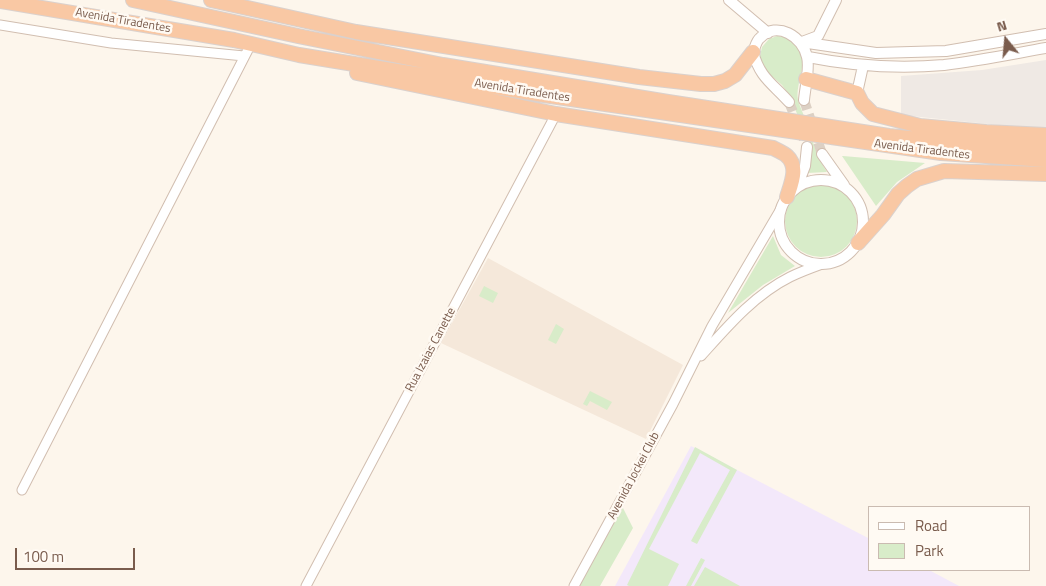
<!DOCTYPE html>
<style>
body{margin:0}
#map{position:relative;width:1046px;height:586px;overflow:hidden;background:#fdf6ec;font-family:"Titillium Web",sans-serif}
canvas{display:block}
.legend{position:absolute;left:868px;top:506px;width:162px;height:65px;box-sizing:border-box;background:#fffaf3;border:1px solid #cabbb1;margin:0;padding:6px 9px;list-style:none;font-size:15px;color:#7a5c4d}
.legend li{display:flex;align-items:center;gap:10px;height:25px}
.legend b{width:25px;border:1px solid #cabbb1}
.north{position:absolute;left:981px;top:15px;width:50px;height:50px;-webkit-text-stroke:4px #fffaf3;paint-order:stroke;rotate:343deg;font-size:14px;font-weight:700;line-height:20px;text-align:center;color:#7a5c4d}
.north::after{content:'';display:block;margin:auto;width:18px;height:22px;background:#7a5c4d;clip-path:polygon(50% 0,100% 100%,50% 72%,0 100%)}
.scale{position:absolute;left:15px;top:548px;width:120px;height:22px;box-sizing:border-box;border:2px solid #7a5c4d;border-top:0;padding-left:6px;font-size:15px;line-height:18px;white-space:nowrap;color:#7a5c4d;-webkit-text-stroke:4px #fffaf3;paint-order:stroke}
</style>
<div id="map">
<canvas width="1046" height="586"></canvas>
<ul class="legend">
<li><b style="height:6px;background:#fff"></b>Road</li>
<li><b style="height:14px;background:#d8ecc9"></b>Park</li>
</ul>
<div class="north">N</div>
<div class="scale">100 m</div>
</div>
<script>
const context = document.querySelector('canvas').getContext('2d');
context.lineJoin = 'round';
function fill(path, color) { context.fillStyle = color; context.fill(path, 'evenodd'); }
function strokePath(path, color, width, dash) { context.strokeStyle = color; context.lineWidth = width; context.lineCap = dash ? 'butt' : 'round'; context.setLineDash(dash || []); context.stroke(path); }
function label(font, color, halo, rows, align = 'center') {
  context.font = font + ' "Titillium Web",sans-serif'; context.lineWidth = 5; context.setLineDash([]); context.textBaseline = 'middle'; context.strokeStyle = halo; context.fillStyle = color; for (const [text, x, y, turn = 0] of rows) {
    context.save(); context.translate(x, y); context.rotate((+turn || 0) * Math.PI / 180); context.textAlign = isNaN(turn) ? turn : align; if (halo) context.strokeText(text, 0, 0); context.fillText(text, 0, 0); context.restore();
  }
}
const residential = new Path2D(`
 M 488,258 L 683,365 L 646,439 L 441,343 Z`);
const industrial = new Path2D(`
 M 1046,60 L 1046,130 L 901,115 L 901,76 L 982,70 Z`);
const education = new Path2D(`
 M 691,446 L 870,539 L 870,570 L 929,570 L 959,586 L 615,586 Z`);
const green = new Path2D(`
 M 777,36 C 787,37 791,40 797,47 C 810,63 795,82 798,100 C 800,107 804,115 806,122 C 812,139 817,157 827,172 L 807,173 L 811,149 L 790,96 L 782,85 L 768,73 L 763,65 L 760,56 L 762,47 L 769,39 Z
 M 842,156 L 843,156 L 925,163 L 897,182 L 876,206 Z
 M785 221a36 36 0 1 1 72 0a36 36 0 1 1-72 0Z
 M 773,236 L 781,255 L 795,266 L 763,285 L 728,313 Z
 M 484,286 L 498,293 L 493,303 L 479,296 Z
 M 556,324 L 564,329 L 556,344 L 548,340 Z
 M 590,391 L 612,402 L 607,410 L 590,401 L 587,406 L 583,404 Z
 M 695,447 L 737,470 L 697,544 L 691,541 L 730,470 L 700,453 L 649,549 L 679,564 L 668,586 L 629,586 L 627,585 Z
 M 622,506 L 633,528 L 600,586 L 579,586 Z
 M 701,558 L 705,560 L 691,586 L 686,586 Z
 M 705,567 L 740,586 L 694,586 Z`);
const tertiaryTunnel = new Path2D(`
 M 804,100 L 822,154
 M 789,102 L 807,147`);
const minor = new Path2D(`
 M 0,25 L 111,43 L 244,56
 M 701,356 C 727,327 754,295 790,277 C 800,272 811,268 822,264
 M 22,490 L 251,44
 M 306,586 L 556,114
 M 574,586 L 673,404 L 712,326 L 782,207`);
const tertiary = new Path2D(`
 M 729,0 L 768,33
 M 801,42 L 876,53 L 946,51 L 1046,34
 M 802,42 L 818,36 L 836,0
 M 808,57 C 853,66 898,69 944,65 C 978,61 1012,54 1046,48
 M 857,93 L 863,66
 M 789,102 C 772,83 760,78 753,52 C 755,48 756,41 760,38 C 777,20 803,37 807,57 C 810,68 805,88 804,100
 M 822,154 L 844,185
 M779 222a42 42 0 1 1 84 0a42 42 0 1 1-84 0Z
 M 797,187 L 805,166 L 807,147`);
const trunk = new Path2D(`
 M 133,0 L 298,36 L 443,65 L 668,102 L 889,136 L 978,145 L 1046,149
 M 211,0 L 356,32 L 639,77 L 701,84 L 714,84 L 725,81 L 735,75 L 753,52
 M 0,1 L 234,40 L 299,55 L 544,95 L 941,153 L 1046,160
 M 357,73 L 556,114 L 773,148 C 777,150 784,153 787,156 C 799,167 791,184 787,197
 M 806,79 L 857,93 L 862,103 L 873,114 L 920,126 L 986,132 L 1046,135
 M 858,243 L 883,215 L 898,194 L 907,186 L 917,179 L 944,171 L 1046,174`);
const streetNames = [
 ["Avenida Tiradentes",123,21,10],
 ["Avenida Tiradentes",522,91,9],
 ["Avenida Tiradentes",922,150,7],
 ["Rua Izaias Canette",431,350,-62],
 ["Avenida Jockei Club",634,476,-62]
];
fill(residential, '#f5e8da');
fill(industrial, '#efe9e4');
fill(education, '#f3e8fa');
fill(green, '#d8ecc9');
strokePath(tertiaryTunnel, '#dcd0c4', 10, [10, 5]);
strokePath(minor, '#d1beb0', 11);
strokePath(tertiary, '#d1beb0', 12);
strokePath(trunk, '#dad1cd', 16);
strokePath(minor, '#fff', 9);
strokePath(tertiary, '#fff', 10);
strokePath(trunk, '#f9c8a4', 14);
label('12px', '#7a5c4d', '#fffaf3', streetNames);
</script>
